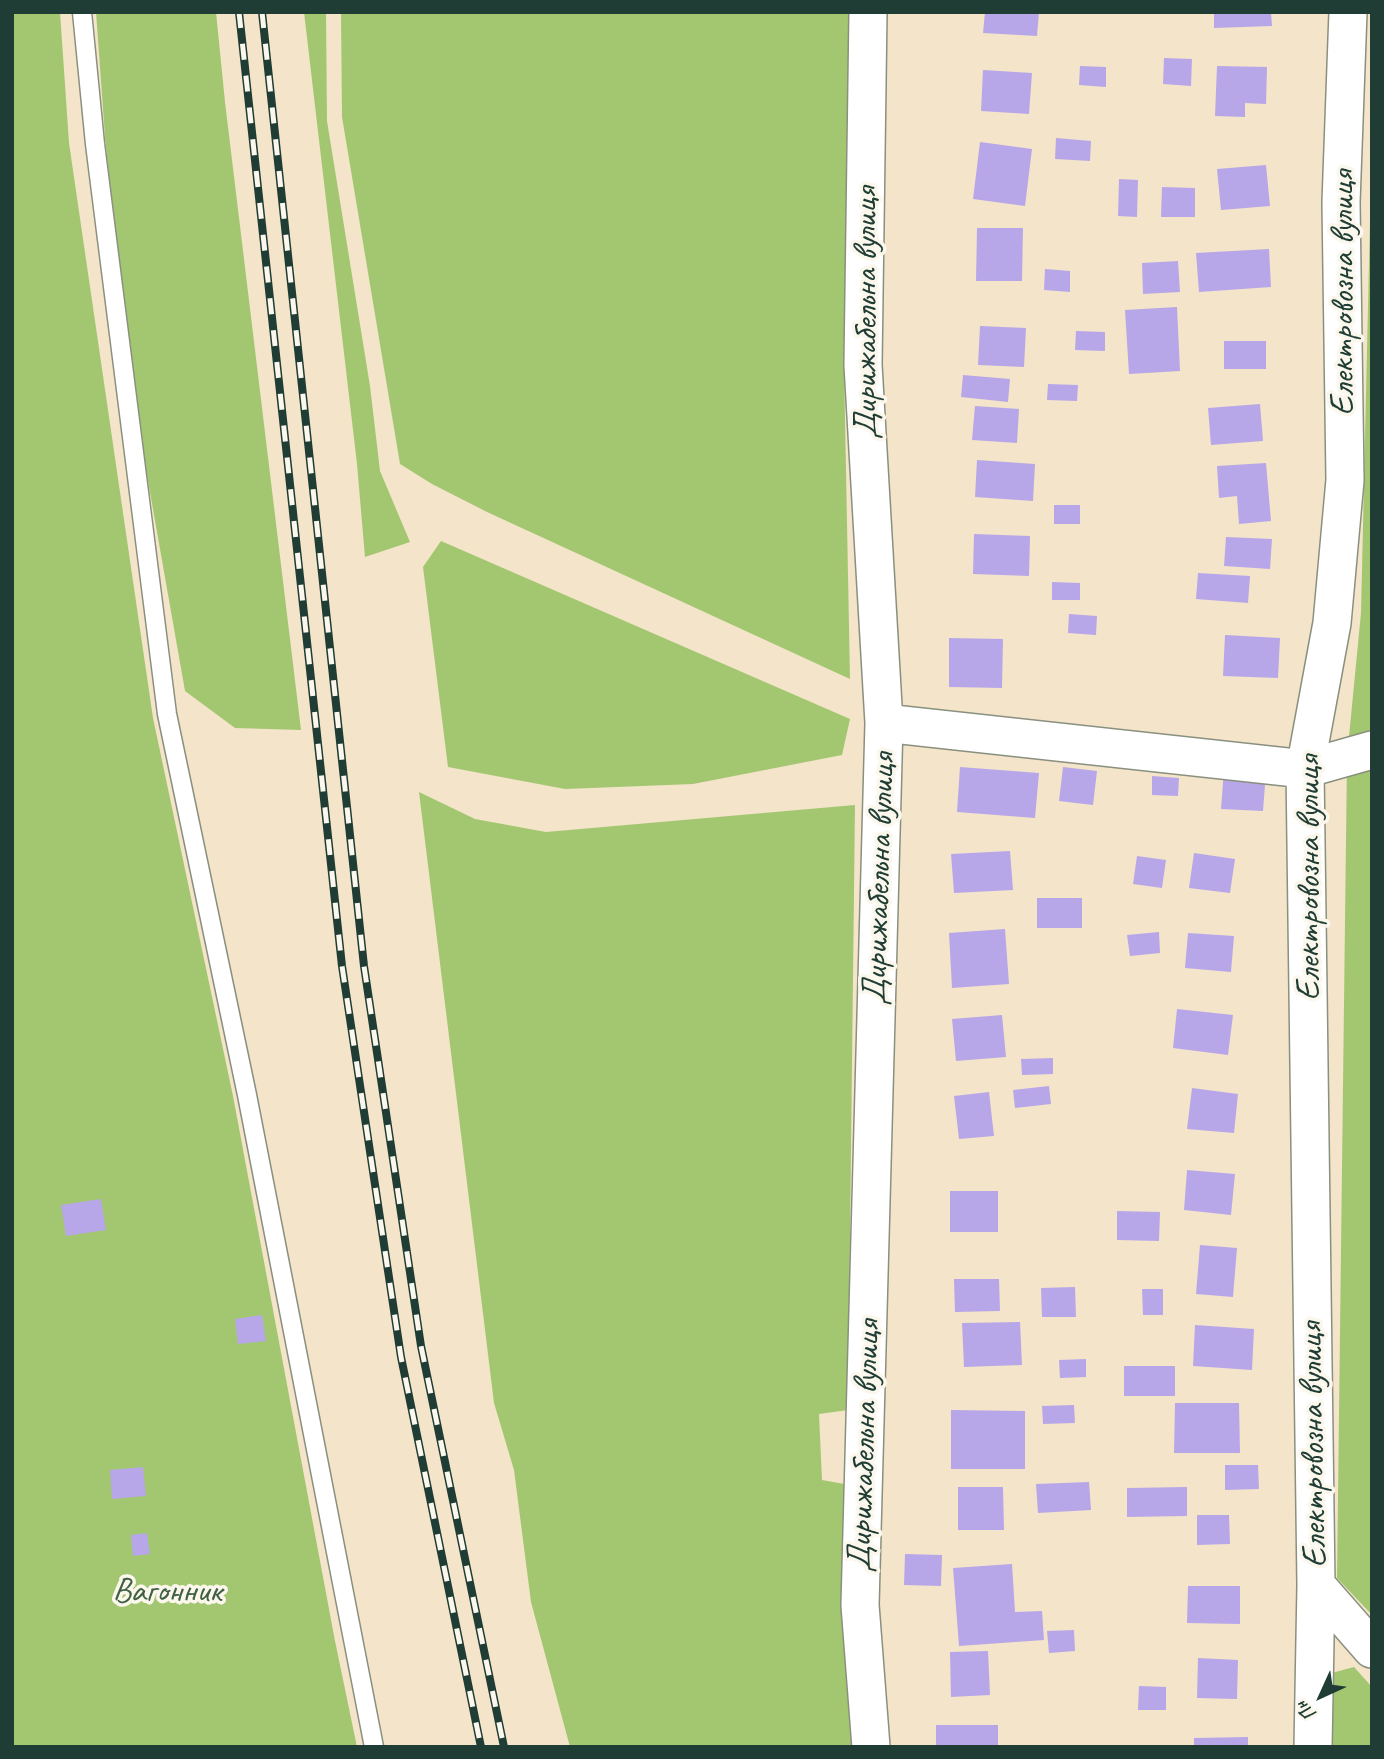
<!DOCTYPE html>
<meta charset="utf-8">
<style>
body{margin:0}
#map{position:relative;width:1384px;height:1759px;overflow:hidden;background:#f4e4ca;font-family:Caveat,sans-serif}
canvas{display:block}
.frame{position:absolute;inset:0;border:14px solid #1f3d34;pointer-events:none}
.north{position:absolute;left:1286px;top:1661px;width:70px;height:70px;-webkit-text-stroke:5px #fbf7ec;paint-order:stroke;rotate:225deg;font-size:19px;font-weight:700;line-height:28px;text-align:center;color:#1f3d34}
.north::after{content:'';display:block;margin:auto;width:24px;height:32px;background:#1f3d34;clip-path:polygon(50% 0,100% 100%,50% 72%,0 100%)}
</style>
<div id="map">
<canvas width="1384" height="1759"></canvas>
<div class="frame"></div>
<div class="north">Пн</div>
</div>
<script>
const context = document.querySelector('canvas').getContext('2d');
context.lineJoin = 'round';
function fill(path, color) { context.fillStyle = color; context.fill(path, 'evenodd'); }
function strokePath(path, color, width, dash) { context.strokeStyle = color; context.lineWidth = width; context.lineCap = dash ? 'butt' : 'round'; context.setLineDash(dash || []); context.stroke(path); }
function label(font, color, halo, rows, align = 'center') {
  context.font = font + ' Caveat,sans-serif'; context.lineWidth = 7; context.setLineDash([]); context.textBaseline = 'middle'; context.strokeStyle = halo; context.fillStyle = color; for (const [text, x, y, turn = 0] of rows) {
    context.save(); context.translate(x, y); context.rotate((+turn || 0) * Math.PI / 180); context.textAlign = isNaN(turn) ? turn : align; if (halo) context.strokeText(text, 0, 0); context.fillText(text, 0, 0); context.restore();
  }
}
const green = new Path2D(`
 M 12,12 L 60,12 L 69,143 L 153,718 L 233,1096 L 335,1641 L 357,1747 L 12,1747 Z
 M 96,12 L 216,12 L 225,102 L 301,730 L 235,728 L 185,691 L 129,373 L 105,137 Z
 M 304,12 L 326,12 L 327,121 L 370,386 L 380,471 L 410,542 L 365,557 L 357,464 Z
 M 341,12 L 849,12 L 844,367 L 850,679 L 487,512 L 432,484 L 400,464 L 342,117 Z
 M 1372,131 L 1372,1615 L 1337,1578 L 1347,757 L 1361,613 Z
 M 441,541 L 850,719 L 842,755 L 693,784 L 565,789 L 448,767 L 423,567 Z
 M 419,792 L 475,819 L 546,832 L 855,805 L 848,1410 L 819,1414 L 822,1480 L 850,1485 L 859,1747 L 570,1747 L 531,1602 L 514,1470 L 494,1403 Z
 M 1354,1667 L 1372,1687 L 1372,1747 L 1331,1747 L 1328,1674 Z`);
const building = new Path2D(`
 M 985,12 L 1039,12 L 1037,36 L 983,33 Z
 M 1214,12 L 1271,12 L 1272,26 L 1214,28 Z
 M 1164,58 L 1192,59 L 1191,86 L 1163,84 Z
 M 1080,66 L 1106,67 L 1106,87 L 1079,85 Z
 M 1217,66 L 1267,67 L 1266,104 L 1245,103 L 1245,117 L 1215,116 Z
 M 983,70 L 1032,73 L 1029,114 L 981,111 Z
 M 1056,138 L 1091,141 L 1090,161 L 1055,159 Z
 M 980,142 L 1032,149 L 1025,206 L 973,199 Z
 M 1266,165 L 1270,206 L 1221,210 L 1217,169 Z
 M 1119,179 L 1138,180 L 1137,217 L 1118,216 Z
 M 1162,187 L 1195,188 L 1195,217 L 1161,217 Z
 M 977,228 L 1023,228 L 1022,281 L 976,281 Z
 M 1269,249 L 1271,287 L 1199,292 L 1196,253 Z
 M 1178,261 L 1180,292 L 1143,294 L 1142,263 Z
 M 1045,269 L 1070,271 L 1070,292 L 1044,290 Z
 M 1177,307 L 1180,371 L 1129,374 L 1125,310 Z
 M 980,326 L 1026,328 L 1024,367 L 978,365 Z
 M 1076,331 L 1105,332 L 1105,351 L 1075,350 Z
 M 1224,341 L 1266,341 L 1266,369 L 1224,369 Z
 M 963,375 L 1010,379 L 1008,402 L 961,397 Z
 M 1048,384 L 1078,385 L 1077,401 L 1047,400 Z
 M 1260,404 L 1263,441 L 1211,445 L 1208,408 Z
 M 975,406 L 1019,409 L 1017,443 L 972,440 Z
 M 977,460 L 1035,464 L 1033,501 L 975,497 Z
 M 1266,463 L 1271,521 L 1239,524 L 1237,496 L 1219,498 L 1217,466 Z
 M 1054,505 L 1080,505 L 1080,524 L 1054,524 Z
 M 974,534 L 1030,536 L 1029,576 L 973,574 Z
 M 1226,537 L 1272,539 L 1270,569 L 1224,566 Z
 M 1198,573 L 1250,576 L 1248,603 L 1196,599 Z
 M 1052,582 L 1080,583 L 1080,600 L 1052,600 Z
 M 1069,614 L 1097,616 L 1096,635 L 1068,633 Z
 M 1225,635 L 1280,638 L 1278,678 L 1223,676 Z
 M 949,638 L 1003,639 L 1002,688 L 949,687 Z
 M 960,767 L 1039,773 L 1035,818 L 957,812 Z
 M 1063,767 L 1097,771 L 1093,805 L 1059,801 Z
 M 1224,769 L 1266,772 L 1263,811 L 1221,809 Z
 M 1152,776 L 1179,778 L 1178,796 L 1152,795 Z
 M 1010,851 L 1013,890 L 954,893 L 951,854 Z
 M 1194,853 L 1235,859 L 1230,893 L 1189,888 Z
 M 1137,856 L 1166,860 L 1162,888 L 1133,884 Z
 M 1037,898 L 1082,898 L 1082,928 L 1037,928 Z
 M 1005,929 L 1009,984 L 952,988 L 949,933 Z
 M 1159,932 L 1160,953 L 1130,956 L 1127,935 Z
 M 1188,933 L 1234,936 L 1231,972 L 1185,968 Z
 M 1177,1009 L 1233,1015 L 1228,1055 L 1173,1048 Z
 M 1002,1015 L 1006,1057 L 956,1061 L 952,1019 Z
 M 1053,1058 L 1053,1074 L 1022,1075 L 1021,1059 Z
 M 1049,1086 L 1051,1104 L 1015,1108 L 1013,1090 Z
 M 1192,1088 L 1238,1094 L 1234,1133 L 1187,1129 Z
 M 989,1092 L 994,1136 L 959,1139 L 954,1096 Z
 M 1187,1170 L 1235,1174 L 1231,1215 L 1184,1210 Z
 M 950,1191 L 998,1191 L 998,1232 L 950,1232 Z
 M 101,1199 L 106,1230 L 66,1236 L 61,1205 Z
 M 1117,1211 L 1160,1212 L 1159,1241 L 1117,1240 Z
 M 1200,1245 L 1237,1248 L 1233,1297 L 1196,1294 Z
 M 954,1279 L 999,1279 L 1000,1311 L 955,1312 Z
 M 1075,1287 L 1076,1317 L 1042,1317 L 1041,1288 Z
 M 1142,1289 L 1163,1289 L 1163,1315 L 1143,1315 Z
 M 262,1315 L 266,1341 L 238,1344 L 235,1319 Z
 M 1020,1322 L 1022,1365 L 964,1367 L 962,1323 Z
 M 1195,1325 L 1254,1329 L 1252,1370 L 1193,1366 Z
 M 1086,1359 L 1086,1377 L 1060,1378 L 1059,1360 Z
 M 1124,1366 L 1175,1366 L 1175,1396 L 1124,1396 Z
 M 1175,1403 L 1239,1403 L 1240,1453 L 1174,1453 Z
 M 1074,1405 L 1075,1423 L 1043,1424 L 1042,1406 Z
 M 951,1410 L 1025,1411 L 1025,1469 L 951,1469 Z
 M 1225,1465 L 1258,1465 L 1259,1489 L 1225,1490 Z
 M 143,1467 L 146,1496 L 112,1499 L 110,1470 Z
 M 1089,1482 L 1091,1510 L 1038,1513 L 1036,1484 Z
 M 958,1487 L 1003,1487 L 1004,1530 L 958,1530 Z
 M 1187,1487 L 1187,1516 L 1127,1517 L 1127,1488 Z
 M 1197,1515 L 1229,1515 L 1230,1544 L 1197,1545 Z
 M 147,1533 L 150,1554 L 133,1556 L 131,1535 Z
 M 905,1554 L 942,1555 L 941,1586 L 904,1585 Z
 M 1012,1564 L 1015,1612 L 1042,1611 L 1044,1640 L 959,1646 L 953,1568 Z
 M 1188,1586 L 1240,1586 L 1240,1624 L 1187,1623 Z
 M 1074,1630 L 1075,1651 L 1049,1653 L 1047,1631 Z
 M 988,1651 L 990,1695 L 951,1697 L 950,1652 Z
 M 1198,1658 L 1238,1660 L 1237,1699 L 1197,1698 Z
 M 1139,1686 L 1166,1687 L 1166,1710 L 1138,1710 Z
 M 936,1725 L 998,1725 L 998,1747 L 936,1747 Z
 M 1248,1737 L 1248,1747 L 1194,1747 L 1194,1738 Z`);
const lane = new Path2D(`
 M 82,12 L 95,144 L 167,714 L 247,1095 L 374,1747`);
const street = new Path2D(`
 M 868,12 L 863,365 L 884,723 L 860,1605 L 871,1747
 M 884,723 L 1305,769 L 1372,750
 M 1316,1585 L 1372,1649
 M 1313,1747 L 1316,1585 L 1305,769 L 1332,623 L 1345,480 L 1341,202 L 1348,12`);
const rail = new Path2D(`
 M 239,12 L 342,966 L 401,1357 L 481,1747
 M 262,12 L 364,966 L 421,1346 L 504,1747`);
const streetNames = [
 ["Електровозна вулиця",1344,293,-90],
 ["Дирижабельна вулиця",867,313,-90],
 ["Електровозна вулиця",1310,878,-90],
 ["Дирижабельна вулиця",880,879,-88],
 ["Електровозна вулиця",1314,1445,-91],
 ["Дирижабельна вулиця",865,1446,-88]
];
const parkNames = [
 ["Вагонник",167,1592]
];
fill(green, '#a3c770');
fill(building, '#b7a7e9');
strokePath(lane, '#8a907f', 21);
strokePath(street, '#8a907f', 40);
strokePath(lane, '#fff', 18);
strokePath(street, '#fff', 37);
strokePath(rail, '#1f3d34', 8);
strokePath(rail, '#fbf7ec', 5, [16]);
label('35px', '#1f3d34', '#fbf7ec', streetNames);
label('35px', '#406043', '#fbf7ec', parkNames);
</script>
